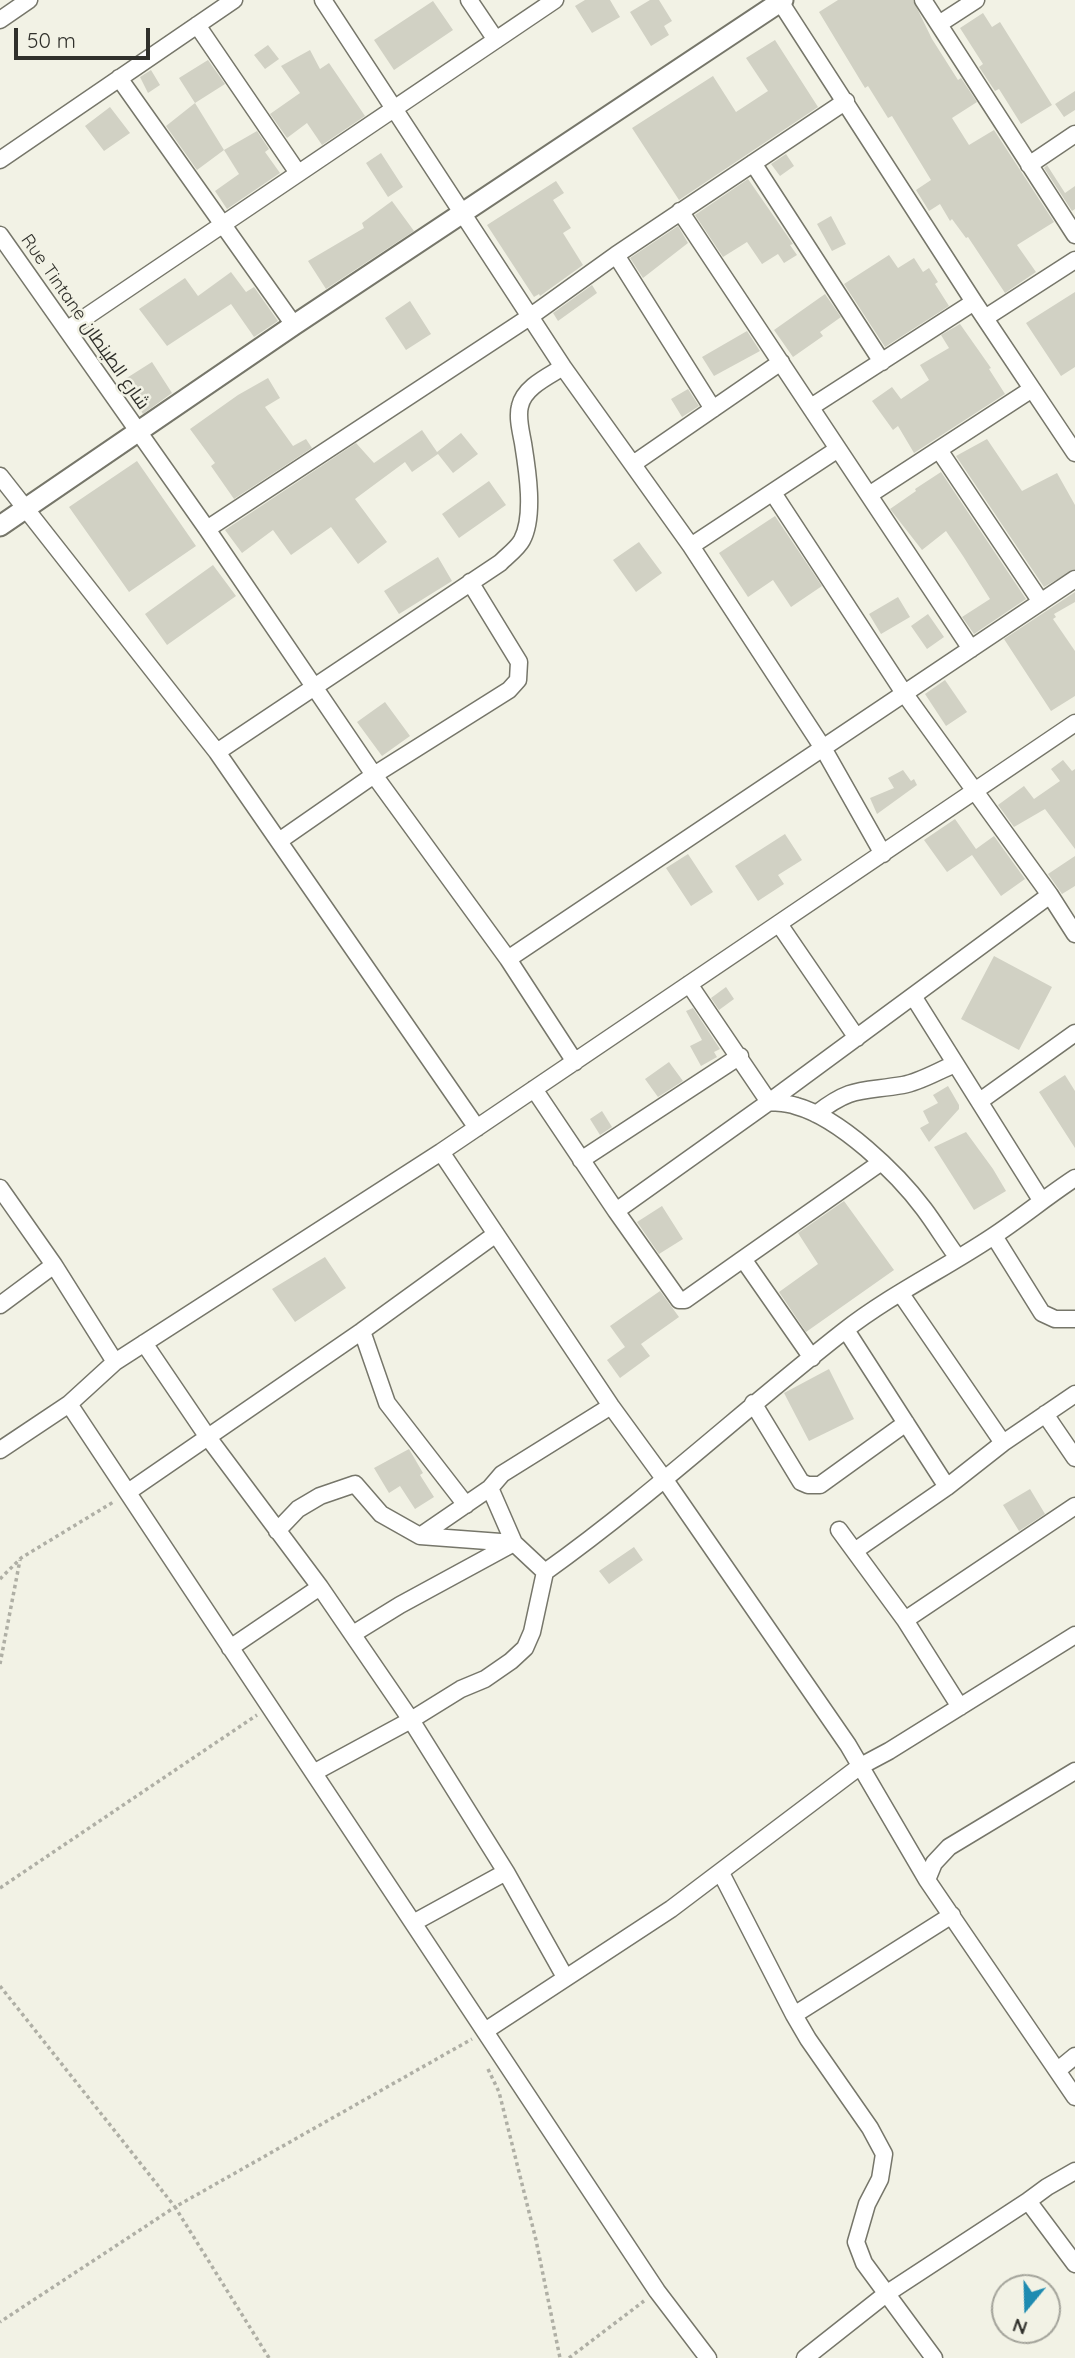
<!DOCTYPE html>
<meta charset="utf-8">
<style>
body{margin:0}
#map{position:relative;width:1075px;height:2358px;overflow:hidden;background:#f2f2e5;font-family:Quicksand,sans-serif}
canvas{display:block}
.north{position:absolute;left:991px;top:2274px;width:70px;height:70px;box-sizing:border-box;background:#f2f2e5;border:2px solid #a4a49b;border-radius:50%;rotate:199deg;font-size:19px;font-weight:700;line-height:28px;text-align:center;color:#30302b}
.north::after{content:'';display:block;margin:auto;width:24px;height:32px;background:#1e8bb1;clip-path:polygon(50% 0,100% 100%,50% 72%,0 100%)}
.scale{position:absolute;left:14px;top:28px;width:136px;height:32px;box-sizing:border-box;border:4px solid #30302b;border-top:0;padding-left:9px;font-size:21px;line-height:24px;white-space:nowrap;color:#30302b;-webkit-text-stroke:5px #f2f2e5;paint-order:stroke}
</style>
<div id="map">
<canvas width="1075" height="2358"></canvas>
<div class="north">N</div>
<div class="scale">50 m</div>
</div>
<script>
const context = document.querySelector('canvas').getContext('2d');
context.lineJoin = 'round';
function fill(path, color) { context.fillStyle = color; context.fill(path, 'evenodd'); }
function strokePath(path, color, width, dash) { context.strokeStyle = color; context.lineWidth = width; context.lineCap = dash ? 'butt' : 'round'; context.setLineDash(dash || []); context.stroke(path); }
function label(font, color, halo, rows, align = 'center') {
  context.font = font + ' Quicksand,Cairo,sans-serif'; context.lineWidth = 5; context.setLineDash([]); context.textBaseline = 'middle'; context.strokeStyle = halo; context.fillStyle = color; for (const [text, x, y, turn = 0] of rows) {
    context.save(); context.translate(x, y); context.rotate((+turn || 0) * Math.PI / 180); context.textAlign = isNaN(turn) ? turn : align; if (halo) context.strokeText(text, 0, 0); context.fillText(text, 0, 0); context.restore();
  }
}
const building = new Path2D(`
 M 585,0 L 610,0 L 620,17 L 592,33 L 575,6 Z
 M 650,0 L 659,0 L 672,21 L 664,26 L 669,35 L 651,46 L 630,12 Z
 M 838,0 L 913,0 L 932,39 L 958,80 L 961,78 L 977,102 L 952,118 L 969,145 L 994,130 L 1054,222 L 1017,245 L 1036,272 L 1005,293 L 968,237 L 966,238 L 952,219 L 950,221 L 940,204 L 929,211 L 916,190 L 931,180 L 892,116 L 888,118 L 868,86 L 865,88 L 819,12 Z
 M 433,1 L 453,30 L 394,70 L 374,40 Z
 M 983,13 L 992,27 L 1000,22 L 1052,105 L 1021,124 L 999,89 L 995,91 L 979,67 L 983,64 L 960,28 Z
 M 775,40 L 818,107 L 679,200 L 632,128 L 713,76 L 736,112 L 768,91 L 746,58 Z
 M 268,45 L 279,59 L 265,69 L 254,55 Z
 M 310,50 L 320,69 L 329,63 L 365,116 L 322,145 L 307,123 L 287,138 L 270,114 L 300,93 L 281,66 Z
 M 208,60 L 225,84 L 195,103 L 179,78 Z
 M 151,70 L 160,85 L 148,93 L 140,77 Z
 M 1075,91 L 1075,110 L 1064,117 L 1055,104 Z
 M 195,103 L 224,150 L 197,170 L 166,126 Z
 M 110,107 L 130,133 L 104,151 L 85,126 Z
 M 257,131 L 269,149 L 265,152 L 280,173 L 227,209 L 215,191 L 239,174 L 224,150 Z
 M 381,153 L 403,187 L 388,197 L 366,163 Z
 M 786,154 L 794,166 L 780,176 L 771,164 Z
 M 1047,165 L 1065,193 L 1075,186 L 1075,209 L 1072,211 L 1044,168 Z
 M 748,179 L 793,244 L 790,245 L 797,255 L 784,263 L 778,254 L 762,264 L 747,242 L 723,257 L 695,215 Z
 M 556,181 L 564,193 L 553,200 L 571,228 L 563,233 L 583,265 L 540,296 L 539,294 L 534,297 L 487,225 Z
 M 392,201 L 414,231 L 326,289 L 308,261 L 364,228 L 362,223 Z
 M 831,216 L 846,244 L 832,251 L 817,224 Z
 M 678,226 L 688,243 L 643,278 L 630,258 Z
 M 889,255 L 898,268 L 914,258 L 923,272 L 929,268 L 938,282 L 935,284 L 949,306 L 885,347 L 844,284 Z
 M 231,272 L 246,292 L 254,287 L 278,321 L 254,337 L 231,304 L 167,346 L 139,309 L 185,278 L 198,296 Z
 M 592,285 L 597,293 L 558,321 L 553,313 Z
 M 1075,292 L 1075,367 L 1061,376 L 1026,323 Z
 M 825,294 L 841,317 L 820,332 L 823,336 L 793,357 L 774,330 Z
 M 410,301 L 431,334 L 406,350 L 385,318 Z
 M 960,324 L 991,368 L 989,369 L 1005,394 L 914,453 L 898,426 L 893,430 L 872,401 L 892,387 L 901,399 L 929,380 L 920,365 L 949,348 L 941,335 Z
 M 747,331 L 760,351 L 714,376 L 702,357 Z
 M 152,362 L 172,393 L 143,414 L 122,381 Z
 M 268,378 L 280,398 L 265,407 L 293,446 L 306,439 L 312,448 L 234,499 L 211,466 L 215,463 L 190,429 L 238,395 Z
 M 688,389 L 699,406 L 682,417 L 671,399 Z
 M 422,430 L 437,452 L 461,433 L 478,454 L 453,473 L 438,454 L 412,472 L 405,462 L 355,499 L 387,542 L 358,564 L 331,527 L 291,555 L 273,530 L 242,553 L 225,530 L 356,443 L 374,463 Z
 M 987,439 L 1022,491 L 1057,473 L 1075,505 L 1075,569 L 1044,587 L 956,456 Z
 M 137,461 L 196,546 L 129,592 L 69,507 Z
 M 941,472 L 1026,599 L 974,634 L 962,617 L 990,599 L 963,556 L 946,531 L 922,550 L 890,509 L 916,491 L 915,489 Z
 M 489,481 L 506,505 L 459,538 L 442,514 Z
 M 775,516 L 822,586 L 791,607 L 773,580 L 748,597 L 719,553 Z
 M 639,542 L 662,573 L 636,592 L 613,560 Z
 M 438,557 L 452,581 L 399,614 L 384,591 Z
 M 213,565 L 236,596 L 167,645 L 145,614 Z
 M 1075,592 L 1075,602 L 1054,614 L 1056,617 L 1053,619 L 1075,651 L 1075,696 L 1051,711 L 1004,639 Z
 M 898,597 L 910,617 L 881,634 L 869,614 Z
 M 928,614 L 944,637 L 927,649 L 911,626 Z
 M 945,680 L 967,712 L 946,726 L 925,694 Z
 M 385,702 L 410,736 L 382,756 L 357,722 Z
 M 1063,760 L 1072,771 L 1075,769 L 1075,849 L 1045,809 L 1014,827 L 998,805 L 1024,786 L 1034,799 L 1060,781 L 1051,769 Z
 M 903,770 L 911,781 L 914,779 L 917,785 L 877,814 L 870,798 L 894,788 L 888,778 Z
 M 955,819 L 976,849 L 994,836 L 1025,879 L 1001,896 L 972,855 L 947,872 L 924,840 Z
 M 785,834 L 802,860 L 778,875 L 784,884 L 758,901 L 735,866 Z
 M 688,854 L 713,892 L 691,906 L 666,868 Z
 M 1075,856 L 1075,886 L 1062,894 L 1048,874 Z
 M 994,956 L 1052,987 L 1019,1050 L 961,1019 Z
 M 726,987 L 734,999 L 719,1010 L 711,998 Z
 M 693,1008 L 720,1049 L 714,1052 L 717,1057 L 701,1066 L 690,1046 L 702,1040 L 686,1011 Z
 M 669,1062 L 683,1081 L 658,1097 L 645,1079 Z
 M 1065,1075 L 1075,1091 L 1075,1148 L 1039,1092 Z
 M 948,1086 L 959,1105 L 959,1109 L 929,1142 L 920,1128 L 929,1123 L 923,1111 L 938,1103 L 933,1095 Z
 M 602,1111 L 612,1127 L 600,1135 L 590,1119 Z
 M 966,1132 L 993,1169 L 1006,1191 L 974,1210 L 934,1147 Z
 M 844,1201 L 894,1270 L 806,1332 L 779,1292 L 818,1264 L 798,1233 Z
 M 662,1206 L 683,1239 L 659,1254 L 637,1222 Z
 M 325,1257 L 346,1288 L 295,1322 L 272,1289 Z
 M 660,1291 L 679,1317 L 641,1344 L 650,1356 L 620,1378 L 607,1360 L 625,1347 L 610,1326 Z
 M 829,1369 L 854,1419 L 809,1441 L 784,1393 Z
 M 409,1449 L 423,1473 L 420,1475 L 434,1497 L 415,1509 L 400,1486 L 389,1493 L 374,1468 Z
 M 1030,1489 L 1045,1514 L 1019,1531 L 1003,1505 Z
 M 634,1547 L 643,1560 L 609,1584 L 599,1571 Z`);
const path = new Path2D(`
 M 0,1579 L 21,1558 L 115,1501
 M 0,1664 L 20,1560
 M 0,1888 L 257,1715
 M 0,1986 L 175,2207 L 0,2322
 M 488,2069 L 499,2092 L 536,2240 L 560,2358
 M 269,2358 L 175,2207 L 472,2039
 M 569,2358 L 644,2301`);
const minor = new Path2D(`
 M 323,0 L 563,367 L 691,546 L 823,748 L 883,854
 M 469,0 L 496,40
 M 779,0 L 974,302 L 1075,453
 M 923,0 L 1075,235
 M 0,20 L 29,0
 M 939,24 L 976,0
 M 197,25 L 298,173
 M 119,78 L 294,325
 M 0,160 L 234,0
 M 753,163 L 882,362
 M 1029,165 L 1075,134
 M 680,211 L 971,649
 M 0,235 L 207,529 L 374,775 L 508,959 L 575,1062
 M 616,255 L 713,409
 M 985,318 L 1075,260
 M 68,329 L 555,0
 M 811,407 L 974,302
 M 939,450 L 1041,602
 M 633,464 L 781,362
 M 0,476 L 217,752 L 477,1128
 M 773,493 L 904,693 L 1050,895 L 1075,934
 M 869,495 L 1032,389
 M 207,529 L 531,316 L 616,255 L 846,101
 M 691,546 L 838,449
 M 217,752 L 500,563 C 507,556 518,548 522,540 C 535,516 527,468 523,443 C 521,432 517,417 520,406 C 524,387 549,376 563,367
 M 279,841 L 374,775 L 509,690 L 518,680 L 519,662 L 470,582
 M 779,924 L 857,1038
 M 508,959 L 1075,579
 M 689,984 L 769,1102 C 778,1103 788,1103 796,1106 C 840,1118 897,1173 924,1209 C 936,1225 946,1242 958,1258
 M 913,996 L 1041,1200
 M 534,1089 L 616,1211 L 769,1102 L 1050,895
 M 980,1101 L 1075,1033
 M 816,1114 C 852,1086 861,1092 903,1085 C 920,1082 938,1071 955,1064
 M 441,1152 L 611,1406 L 665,1480 L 848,1745 L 927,1880
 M 581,1160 L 740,1056
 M 0,1188 L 54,1265 L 115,1362
 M 616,1211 L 679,1300 L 685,1300 L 743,1259 L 812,1358
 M 994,1236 L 1042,1313 L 1055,1319 L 1075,1319
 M 743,1259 L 880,1163
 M 901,1294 L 1003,1443
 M 0,1305 L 54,1265
 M 846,1330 L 947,1487
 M 362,1331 L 387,1403 L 466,1505
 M 144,1343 L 207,1436 L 320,1587 L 411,1720 L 506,1872 L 565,1977
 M 753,1403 L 801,1482 L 808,1485 L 820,1485 L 906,1423
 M 69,1404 L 657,2291 L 708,2358
 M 1045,1414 L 1075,1458
 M 0,1450 L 69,1404 L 115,1362 L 441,1152 L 1075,723
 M 128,1492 L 362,1331 L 496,1234
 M 839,1530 L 905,1620 L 960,1707
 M 277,1531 L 298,1509 L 320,1496 L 355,1484 L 381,1514 L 420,1536 L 514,1543
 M 420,1536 L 490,1488
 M 856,1550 L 947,1487 L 1003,1443 L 1075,1394
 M 545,1572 L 514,1543 L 490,1488 L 502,1474 L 611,1406
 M 905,1620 L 1075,1506
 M 353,1634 L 400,1605 L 514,1543
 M 230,1648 L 320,1587
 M 1075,1771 L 949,1847 L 934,1863 L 927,1880 L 1075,2097
 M 315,1772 L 411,1720 L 461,1689 L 485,1679 L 511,1661 L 525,1648 L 532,1632 L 545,1572 C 649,1498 743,1410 844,1331 C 890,1295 944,1269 992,1237 C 1021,1218 1046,1197 1075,1178
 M 721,1873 L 794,2015 L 808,2039 L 870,2128 L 884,2154 L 880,2179 L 867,2204 L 856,2242 L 864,2263 L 934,2358
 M 413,1923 L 506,1872
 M 794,2015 L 952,1915
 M 485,2031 L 671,1909 L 859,1767 L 889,1751 L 1075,1635
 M 1058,2070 L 1075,2056
 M 1075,2171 L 1047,2187 L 1028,2201 L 1075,2264
 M 805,2358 L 886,2294 L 1028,2201`);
const tertiary = new Path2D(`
 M 0,526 L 294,325 L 783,0`);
const streetNames = [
 ["Rue Tintane شارع الطينطان",85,322,55]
];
fill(building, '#d1d1c4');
strokePath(minor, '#76766a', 19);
strokePath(tertiary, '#76766a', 23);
strokePath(path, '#afafa5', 3.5, [3.5, 3.5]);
strokePath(minor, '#fff', 16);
strokePath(tertiary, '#fff', 19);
label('18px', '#30302b', '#f2f2e5', streetNames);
</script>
